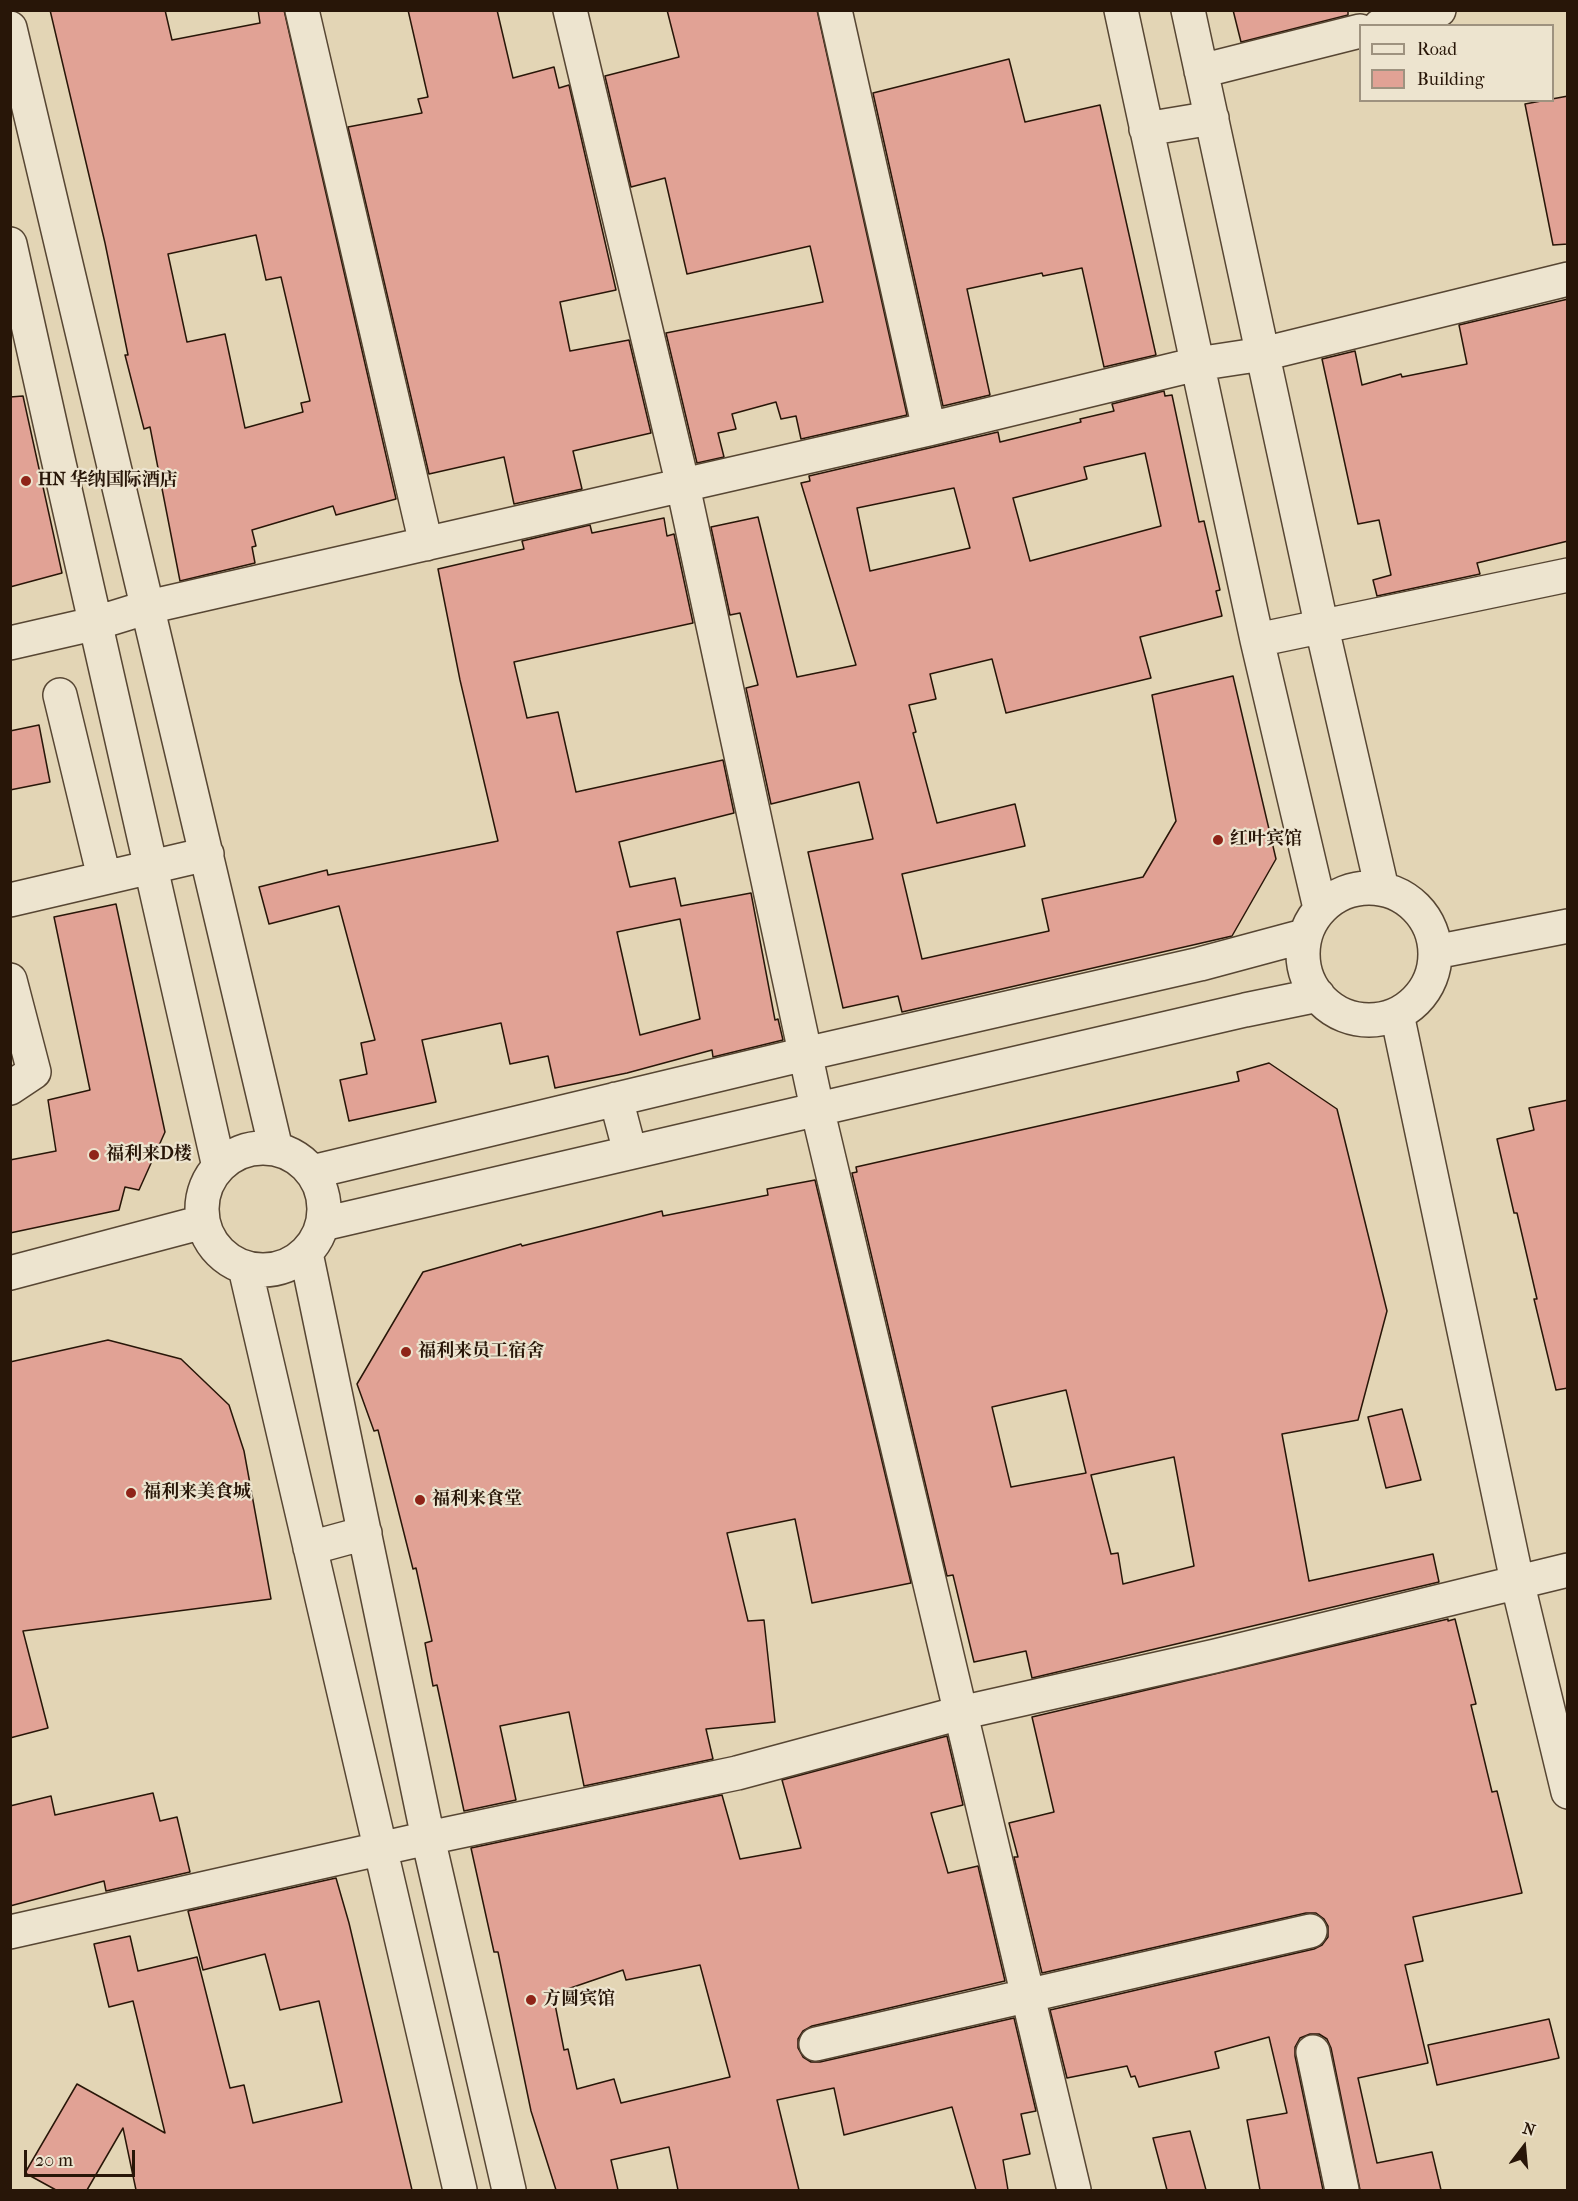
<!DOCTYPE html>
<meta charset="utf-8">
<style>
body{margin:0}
#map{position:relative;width:1578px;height:2201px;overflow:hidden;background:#e3d5b5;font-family:"IM FELL French Canon",serif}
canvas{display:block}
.frame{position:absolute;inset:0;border:12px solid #281608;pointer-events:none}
.legend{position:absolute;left:1359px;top:24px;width:195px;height:78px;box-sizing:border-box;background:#ede4cf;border:2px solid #9e927f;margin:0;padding:8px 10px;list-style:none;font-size:18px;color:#281608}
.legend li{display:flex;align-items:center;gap:12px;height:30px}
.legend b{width:30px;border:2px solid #9e927f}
.north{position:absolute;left:1494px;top:2117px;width:60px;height:60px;-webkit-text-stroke:4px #ede4cf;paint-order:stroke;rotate:16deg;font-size:16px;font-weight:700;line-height:24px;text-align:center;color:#281608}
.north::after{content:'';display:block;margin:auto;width:21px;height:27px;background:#281608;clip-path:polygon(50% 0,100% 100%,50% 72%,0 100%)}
.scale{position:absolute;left:24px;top:2150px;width:111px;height:27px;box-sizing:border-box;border:3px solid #281608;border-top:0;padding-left:8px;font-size:18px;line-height:21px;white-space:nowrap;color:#281608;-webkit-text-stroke:4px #ede4cf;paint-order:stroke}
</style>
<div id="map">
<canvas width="1578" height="2201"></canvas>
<div class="frame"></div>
<ul class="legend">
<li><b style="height:8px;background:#ede4cf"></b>Road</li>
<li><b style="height:16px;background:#e1a295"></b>Building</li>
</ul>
<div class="north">N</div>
<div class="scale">20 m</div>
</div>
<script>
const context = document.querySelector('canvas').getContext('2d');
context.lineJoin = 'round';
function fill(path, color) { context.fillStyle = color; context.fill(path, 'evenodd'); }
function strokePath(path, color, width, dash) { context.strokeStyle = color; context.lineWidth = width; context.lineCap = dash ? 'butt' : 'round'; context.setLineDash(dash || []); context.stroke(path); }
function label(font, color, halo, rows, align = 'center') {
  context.font = font + ' "IM FELL French Canon","Noto Serif SC",serif'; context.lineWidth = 4.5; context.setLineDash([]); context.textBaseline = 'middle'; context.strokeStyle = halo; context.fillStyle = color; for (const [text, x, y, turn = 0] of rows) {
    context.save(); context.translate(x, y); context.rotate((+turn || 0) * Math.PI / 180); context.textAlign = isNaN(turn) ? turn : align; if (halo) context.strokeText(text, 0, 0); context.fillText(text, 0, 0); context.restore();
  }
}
const building = new Path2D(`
 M 50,10 L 165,10 L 172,40 L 260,23 L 258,10 L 284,10 L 396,499 L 336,515 L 333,506 L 252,530 L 256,546 L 252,547 L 255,563 L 180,581 L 150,427 L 144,429 L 125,355 L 128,355 L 105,243 ZM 256,235 L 266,280 L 281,277 L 310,401 L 301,403 L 303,412 L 245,428 L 225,334 L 187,342 L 168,254 Z
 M 408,10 L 497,10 L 513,78 L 554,67 L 559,88 L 569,85 L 616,290 L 560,302 L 570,351 L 629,340 L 651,433 L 573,451 L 582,489 L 514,504 L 504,457 L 429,474 L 348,127 L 422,113 L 418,99 L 428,97 Z
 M 667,10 L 817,10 L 907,415 L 801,439 L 796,416 L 781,419 L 776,402 L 732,414 L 736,429 L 718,433 L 724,457 L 697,463 L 666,333 L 823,302 L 810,246 L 687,274 L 665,178 L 631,187 L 605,76 L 679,57 Z
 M 1233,10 L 1348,10 L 1348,15 L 1241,42 Z
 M 1009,59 L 1025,122 L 1100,105 L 1156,355 L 1104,367 L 1082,268 L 1043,276 L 1042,273 L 967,289 L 990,395 L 943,406 L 873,93 Z
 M 1568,96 L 1568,244 L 1553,245 L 1525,104 Z
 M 1568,299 L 1568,541 L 1477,563 L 1480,574 L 1377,596 L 1373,580 L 1391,575 L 1379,520 L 1358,524 L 1322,359 L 1355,351 L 1362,385 L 1401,374 L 1402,377 L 1467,364 L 1459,325 Z
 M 1164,391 L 1165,396 L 1172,395 L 1199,522 L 1204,521 L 1220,590 L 1216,591 L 1222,616 L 1140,637 L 1151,678 L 1006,713 L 992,659 L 930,674 L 936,699 L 909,705 L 916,732 L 913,733 L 937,823 L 1015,804 L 1025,846 L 902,874 L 922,959 L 1049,931 L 1042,899 L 1143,877 L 1176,821 L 1152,695 L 1233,676 L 1276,859 L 1232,936 L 902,1012 L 898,996 L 843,1008 L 808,852 L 873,839 L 859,782 L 771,804 L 746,688 L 758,685 L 740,613 L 730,615 L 711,527 L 758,517 L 797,677 L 856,665 L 801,483 L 810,481 L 809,476 L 998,432 L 1000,442 L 1081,422 L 1080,419 L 1114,411 L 1112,404 ZM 1145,453 L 1161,526 L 1030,561 L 1013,498 L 1087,479 L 1084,467 ZM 954,488 L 970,548 L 870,571 L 857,508 Z
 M 23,396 L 62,573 L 10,587 L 10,397 Z
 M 664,518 L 667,536 L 674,534 L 693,623 L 514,662 L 527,718 L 558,712 L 576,792 L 723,760 L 734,813 L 619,842 L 630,887 L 675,878 L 681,906 L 751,893 L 775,1020 L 778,1019 L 783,1040 L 713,1057 L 712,1050 L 627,1073 L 555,1088 L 548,1056 L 510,1064 L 501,1023 L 422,1040 L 436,1102 L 349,1121 L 340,1080 L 367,1074 L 361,1043 L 375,1040 L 339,906 L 269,924 L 259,887 L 327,870 L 328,875 L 498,841 L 460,680 L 438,569 L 524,549 L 522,541 L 590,525 L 592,533 ZM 680,919 L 700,1019 L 640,1035 L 617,932 Z
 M 39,725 L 50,782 L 10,790 L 10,731 Z
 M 116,904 L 165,1132 L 139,1190 L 125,1187 L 119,1210 L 10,1233 L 10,1160 L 56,1151 L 48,1100 L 90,1090 L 54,917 Z
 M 1269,1063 L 1337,1109 L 1387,1311 L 1358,1420 L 1282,1434 L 1309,1581 L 1433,1554 L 1439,1582 L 1032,1678 L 1026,1651 L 974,1662 L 953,1575 L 947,1576 L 852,1173 L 857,1172 L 856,1167 L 1239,1081 L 1237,1072 ZM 1066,1390 L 1086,1473 L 1011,1487 L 992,1407 ZM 1174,1457 L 1194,1566 L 1123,1584 L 1118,1553 L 1111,1554 L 1091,1475 Z
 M 1568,1100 L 1568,1388 L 1556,1390 L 1534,1299 L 1537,1299 L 1517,1213 L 1514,1213 L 1497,1139 L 1534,1130 L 1529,1108 Z
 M 815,1180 L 911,1583 L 812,1603 L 795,1519 L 727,1533 L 748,1621 L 764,1620 L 775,1722 L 706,1729 L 713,1759 L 584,1786 L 569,1712 L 500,1726 L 516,1800 L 464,1811 L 437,1685 L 433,1686 L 425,1643 L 432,1641 L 416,1568 L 413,1569 L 378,1430 L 374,1431 L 357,1384 L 423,1272 L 521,1244 L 522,1246 L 662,1211 L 663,1216 L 768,1195 L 767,1189 Z
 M 108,1340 L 181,1359 L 229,1405 L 244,1451 L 271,1599 L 23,1631 L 48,1728 L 10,1738 L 10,1362 Z
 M 1402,1409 L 1421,1480 L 1386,1488 L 1368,1417 Z
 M 1448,1619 L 1448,1621 L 1455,1619 L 1476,1704 L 1471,1705 L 1492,1792 L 1497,1791 L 1522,1893 L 1413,1917 L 1423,1961 L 1405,1965 L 1428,2063 L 1358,2078 L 1377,2163 L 1432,2152 L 1441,2190 L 1360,2190 L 1331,2048 L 1327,2039 L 1319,2034 L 1310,2034 L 1300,2038 L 1295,2047 L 1295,2056 L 1323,2190 L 1260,2190 L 1247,2120 L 1287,2113 L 1269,2037 L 1215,2052 L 1219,2068 L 1139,2087 L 1135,2076 L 1131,2077 L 1127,2066 L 1067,2078 L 1050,2010 L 1314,1949 L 1322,1945 L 1328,1937 L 1328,1926 L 1324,1919 L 1316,1913 L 1306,1913 L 1042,1973 L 1014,1857 L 1018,1857 L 1009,1823 L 1054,1812 L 1032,1717 Z
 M 947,1736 L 963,1805 L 931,1813 L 948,1873 L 978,1866 L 1005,1981 L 812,2026 L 803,2031 L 798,2039 L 798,2048 L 803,2057 L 811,2062 L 820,2062 L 1014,2018 L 1036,2111 L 1021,2114 L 1030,2154 L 1003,2160 L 1008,2190 L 976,2190 L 952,2107 L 844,2135 L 834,2088 L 777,2100 L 799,2190 L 678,2190 L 669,2147 L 611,2160 L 618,2190 L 556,2190 L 531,2111 L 498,1952 L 494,1952 L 471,1848 L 722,1795 L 740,1859 L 801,1848 L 782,1780 ZM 700,1965 L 730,2077 L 621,2103 L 614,2079 L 577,2089 L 568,2049 L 564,2050 L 553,1994 L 623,1970 L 626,1980 Z
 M 153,1793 L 160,1821 L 177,1817 L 190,1872 L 106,1891 L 104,1881 L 10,1906 L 10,1806 L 51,1796 L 55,1815 Z
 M 336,1878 L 349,1923 L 412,2190 L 136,2190 L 123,2128 L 87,2190 L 56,2190 L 25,2173 L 77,2084 L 165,2133 L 133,2001 L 109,2007 L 94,1944 L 130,1936 L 138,1971 L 197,1957 L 230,2088 L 244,2085 L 253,2123 L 342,2102 L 319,2001 L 280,2010 L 265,1954 L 203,1970 L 188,1911 Z
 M 1549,2019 L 1559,2058 L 1437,2085 L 1428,2045 Z
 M 1190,2131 L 1206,2190 L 1167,2190 L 1153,2138 Z`);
const minor = new Path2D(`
 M 302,10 L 426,544
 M 570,10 L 683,486 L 817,1108 L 1074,2190
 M 835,10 L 929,429
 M 1121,10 L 1257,640 L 1320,908
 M 1188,10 L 1322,628 L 1382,889
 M 1380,26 L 1439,10
 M 10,28 L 276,1149
 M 1201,71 L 1360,31
 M 1146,129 L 1212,118
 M 10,244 C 78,552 150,859 219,1167
 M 1257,640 L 1568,575
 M 10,643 L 93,624 L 148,607 L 929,429 L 1197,364 L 1263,354 L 1568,279
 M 60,695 L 104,877
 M1303 954a66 66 0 1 1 132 0a66 66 0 1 1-132 0Z
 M 10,900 L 207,854
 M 1435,952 L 1568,926
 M 10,980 L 34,1072 L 10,1088
 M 1397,1014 L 1517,1581 L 1568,1792
 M 616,1099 L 630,1152
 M202 1209a61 61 0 1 1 122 0a61 61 0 1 1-122 0Z
 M 312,1172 L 805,1054 L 1200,964 L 1304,936
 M 323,1224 L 1245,1010 L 1318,995
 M 306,1253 L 428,1838 L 509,2190
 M 245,1268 L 460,2190
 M 10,1273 L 203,1222
 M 310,1548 L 365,1533
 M 10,1932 L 428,1838 L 737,1773 L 960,1713 L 1215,1656 L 1568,1570
 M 816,2044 L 1310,1931
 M 1313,2052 L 1342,2190`);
const markers = [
 [26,481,6,"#8f2418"],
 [1218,840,6,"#8f2418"],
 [94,1155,6,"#8f2418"],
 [406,1352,6,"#8f2418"],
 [131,1493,6,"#8f2418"],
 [420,1500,6,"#8f2418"],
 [531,2000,6,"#8f2418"]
];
const poiNames = [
 ["HN 华纳国际酒店",38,481],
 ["红叶宾馆",1230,840],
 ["福利来D楼",106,1155],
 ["福利来员工宿舍",418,1352],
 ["福利来美食城",143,1493],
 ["福利来食堂",432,1500],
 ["方圆宾馆",543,2000]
];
fill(building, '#e1a295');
strokePath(building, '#281608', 1.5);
strokePath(minor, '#574633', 36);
strokePath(minor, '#ede4cf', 33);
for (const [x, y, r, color] of markers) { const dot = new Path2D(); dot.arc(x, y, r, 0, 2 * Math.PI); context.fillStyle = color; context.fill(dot); strokePath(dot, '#ede4cf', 2); }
label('bold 18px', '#281608', '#ede4cf', poiNames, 'left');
</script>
